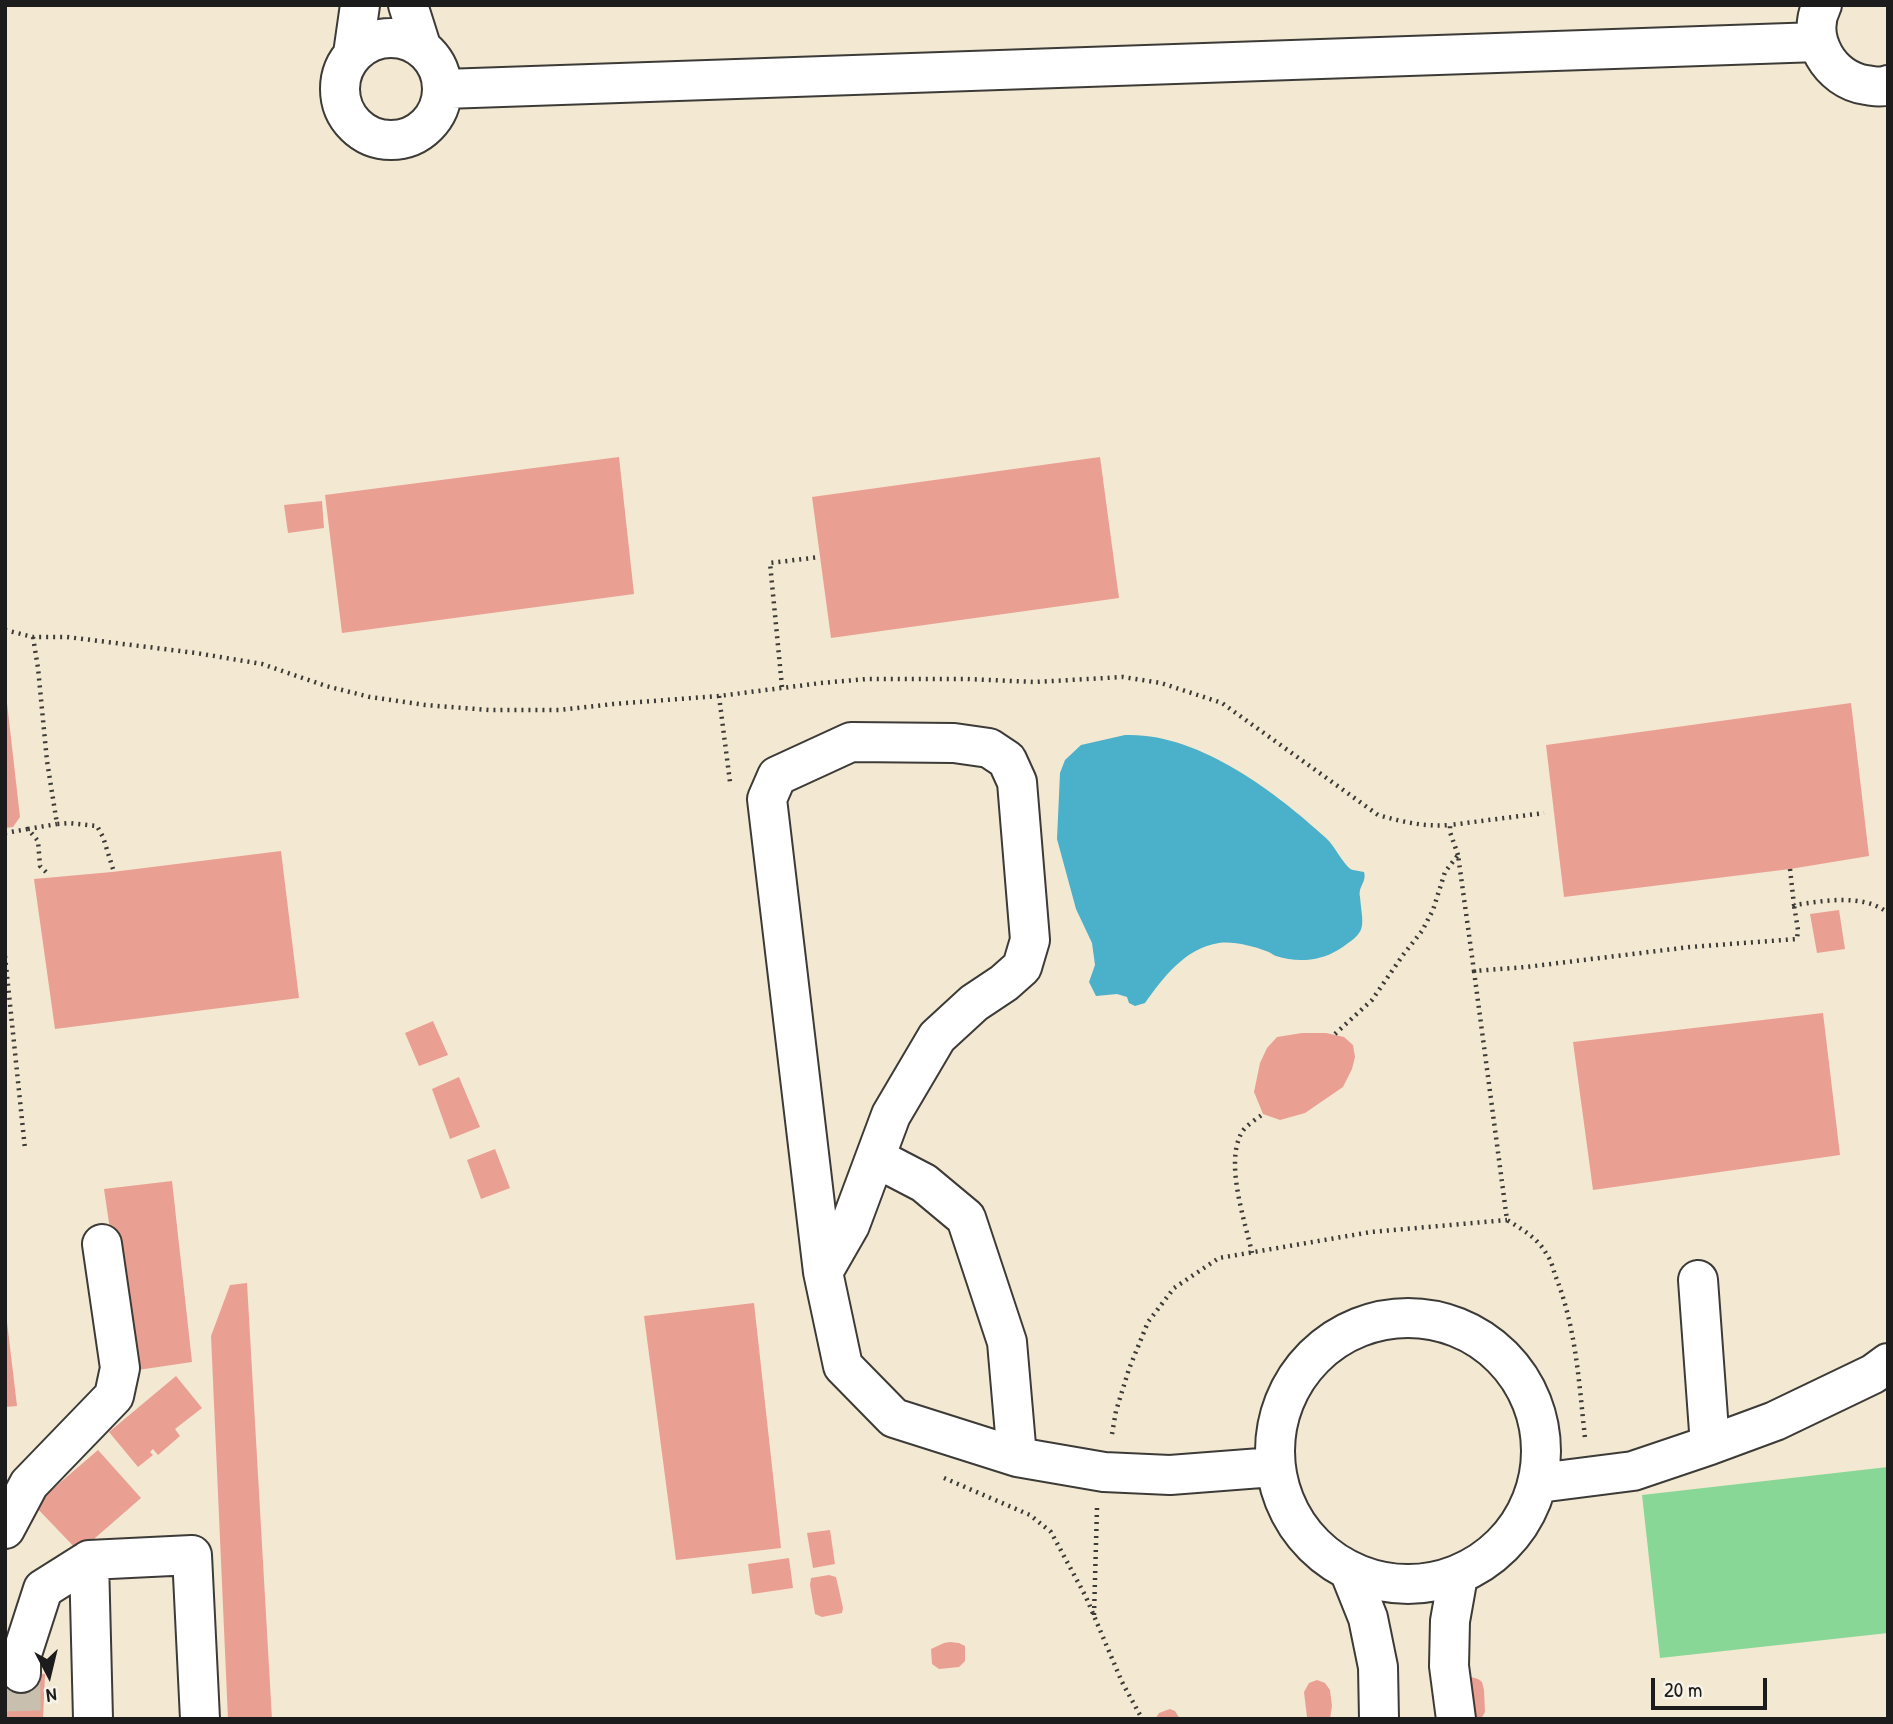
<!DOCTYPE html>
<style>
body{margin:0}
#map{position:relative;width:1893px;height:1724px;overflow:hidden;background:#f3e8d2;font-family:"Patrick Hand",sans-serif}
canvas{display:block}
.frame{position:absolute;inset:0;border:7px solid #1c1c1c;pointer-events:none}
.north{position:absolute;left:14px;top:1640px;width:70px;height:70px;-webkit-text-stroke:5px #f7f3e8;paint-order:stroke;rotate:173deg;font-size:19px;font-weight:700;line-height:28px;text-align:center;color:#1c1c1c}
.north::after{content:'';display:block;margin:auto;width:24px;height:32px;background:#1c1c1c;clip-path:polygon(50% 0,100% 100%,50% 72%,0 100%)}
.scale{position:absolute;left:1651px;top:1678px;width:116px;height:32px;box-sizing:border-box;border:4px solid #1c1c1c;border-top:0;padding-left:9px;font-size:21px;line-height:24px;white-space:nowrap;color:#1c1c1c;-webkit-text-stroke:5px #f7f3e8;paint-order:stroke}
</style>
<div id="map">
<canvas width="1893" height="1724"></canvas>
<div class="frame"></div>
<div class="north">N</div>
<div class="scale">20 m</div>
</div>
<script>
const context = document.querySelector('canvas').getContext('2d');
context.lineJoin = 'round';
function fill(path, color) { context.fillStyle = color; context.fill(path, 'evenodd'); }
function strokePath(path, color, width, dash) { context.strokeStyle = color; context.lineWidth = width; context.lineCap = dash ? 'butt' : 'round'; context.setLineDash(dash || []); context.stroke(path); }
const green = new Path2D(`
 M 1888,1467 L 1888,1633 L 1660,1658 L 1642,1495 Z`);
const water = new Path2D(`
 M 1125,735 C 1197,732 1276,792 1326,838 C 1335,846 1345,868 1353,870 C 1357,871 1360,871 1364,872 C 1367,882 1358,886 1360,897 C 1363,929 1368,931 1338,950 C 1320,961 1297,963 1276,956 C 1273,955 1270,952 1266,951 C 1253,946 1233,941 1219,943 C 1185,948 1163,978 1145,1003 L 1135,1006 L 1129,1003 L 1127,997 L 1117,994 L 1096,996 L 1089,982 L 1095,965 L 1092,943 L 1076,909 L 1057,839 L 1060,773 L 1065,760 L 1081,745 Z`);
const building = new Path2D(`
 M 619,457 L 634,594 L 342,633 L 325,495 Z
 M 1100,457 L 1119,598 L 831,638 L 812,497 Z
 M 322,501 L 324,528 L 288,533 L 284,505 Z
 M 5,703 L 7,703 L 20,817 L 13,827 L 5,828 Z
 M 1851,703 L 1869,856 L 1790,869 L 1564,897 L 1546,745 Z
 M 281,851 L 299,998 L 55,1029 L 34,879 L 112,872 Z
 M 1839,910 L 1845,949 L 1817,953 L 1810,914 Z
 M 1823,1013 L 1840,1155 L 1593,1190 L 1573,1042 Z
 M 433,1021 L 448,1055 L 419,1066 L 405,1033 Z
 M 1302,1033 L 1326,1033 L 1344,1037 L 1353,1045 L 1355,1057 L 1352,1069 L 1343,1087 L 1305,1113 L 1280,1120 L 1263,1114 L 1254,1092 L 1260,1063 L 1267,1048 L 1277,1037 Z
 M 459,1077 L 480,1127 L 450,1139 L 432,1089 Z
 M 495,1149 L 510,1188 L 481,1199 L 467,1160 Z
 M 172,1181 L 192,1362 L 131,1371 L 104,1189 Z
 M 247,1283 L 272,1719 L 228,1719 L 211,1336 L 230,1285 Z
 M 754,1303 L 781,1548 L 676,1560 L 644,1316 Z
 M 5,1322 L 7,1322 L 17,1406 L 5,1407 Z
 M 176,1376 L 202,1408 L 175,1429 L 180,1436 L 158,1455 L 153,1449 L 150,1452 L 153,1455 L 138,1467 L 109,1432 Z
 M 98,1450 L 141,1498 L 79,1552 L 34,1505 Z
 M 830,1530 L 835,1564 L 813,1568 L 807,1533 Z
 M 789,1558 L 793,1588 L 752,1594 L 748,1564 Z
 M 829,1575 L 836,1577 L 843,1608 L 842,1613 L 822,1617 L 815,1614 L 810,1585 L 811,1578 Z
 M 950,1642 L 959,1643 L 965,1646 L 965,1661 L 959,1667 L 939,1669 L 932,1664 L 931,1649 L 944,1643 Z
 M 5,1672 L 45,1674 L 43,1719 L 5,1719 Z
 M 1471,1677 L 1478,1679 L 1482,1682 L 1484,1690 L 1485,1712 L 1481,1719 L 1463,1719 L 1462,1680 Z
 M 1317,1680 L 1325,1683 L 1330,1690 L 1332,1706 L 1330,1719 L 1307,1719 L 1307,1717 L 1304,1692 L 1309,1683 Z
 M 1170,1709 L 1175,1711 L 1180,1719 L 1155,1719 L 1159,1713 Z`);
const minorTunnel = new Path2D(`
 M 21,1673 L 22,1719`);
const path = new Path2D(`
 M 5,630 L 33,637 L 67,637 L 196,653 L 262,664 L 326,686 L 370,697 L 425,705 L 489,710 L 559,710 L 613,704 L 719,696 L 821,683 L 867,679 L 967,679 L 1035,682 L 1123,677 L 1161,683 L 1222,703 L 1378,815 C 1403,822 1424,827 1450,825
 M 33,637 L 38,668 L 47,761 L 57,824 L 69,823 L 97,826 L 103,837 L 113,869
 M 782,687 L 770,563 L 820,557
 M 719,696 L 730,782
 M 5,833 L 28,829
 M 1458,855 L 1450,832 L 1450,825 L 1544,813
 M 1790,869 L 1794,905 C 1823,901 1863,893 1888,913
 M 46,872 L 40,866 L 38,841 L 28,829 L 57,824
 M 5,956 L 25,1149
 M 1474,971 L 1507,1220 C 1523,1230 1538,1238 1547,1255 C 1551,1260 1553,1268 1555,1275 C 1576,1326 1579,1383 1585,1438
 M 1335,1034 L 1372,1000 L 1403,955 L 1422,931 L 1433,910 L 1445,872 L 1458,855 L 1474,971 L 1526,967 L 1690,947 L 1797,939 L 1798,930 L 1794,905
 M 1252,1253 C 1245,1221 1226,1167 1240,1136 C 1243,1127 1255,1120 1263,1114
 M 1112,1434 L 1116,1411 L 1129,1369 L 1148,1322 L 1174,1288 L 1219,1258 L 1371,1232 L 1507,1220
 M 944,1478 L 1030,1515 L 1051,1532 L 1086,1597 L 1122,1682 L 1140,1715
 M 1094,1615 L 1097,1508`);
const minor = new Path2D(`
 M 408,5 L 421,46
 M 1822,5 C 1805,38 1830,80 1866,85 C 1874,86 1880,88 1888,85
 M340 89a51 51 0 1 1 102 0a51 51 0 1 1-102 0Z
 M 353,54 L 360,5
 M 444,89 L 1818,42
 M 876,1158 L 924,1183 L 966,1218 L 1007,1342 L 1017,1457
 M 823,1272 L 850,1225 L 891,1115 L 937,1037 L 974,1003 L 1004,983 L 1022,967 L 1030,940 L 1017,782 L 1007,760 L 989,748 L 954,743 L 851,742 L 777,776 L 767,799 L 823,1272 L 843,1366 L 894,1418 L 1017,1457 L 1104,1472 L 1170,1475 L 1274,1467
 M 1698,1280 L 1710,1445
 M1275 1451a133 133 0 1 1 266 0a133 133 0 1 1-266 0Z
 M 1539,1483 L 1633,1471 L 1710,1445 L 1775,1421 L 1873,1374 L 1888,1363
 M 5,1529 L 29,1484 L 114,1396 L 120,1368 L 102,1244
 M 1350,1573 L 1368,1618 L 1378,1667 L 1379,1719
 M 21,1673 L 21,1657 L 43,1589 L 89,1560
 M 93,1719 L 89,1560 L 192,1555 L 200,1719
 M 1456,1719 L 1449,1666 L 1450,1621 L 1458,1576`);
fill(green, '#88d796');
fill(water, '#4bb0ca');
fill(building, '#ea9f93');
strokePath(minorTunnel, '#c8bfae', 38, [38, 19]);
strokePath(minor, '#3c3b37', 42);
strokePath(path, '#3c3b37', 4.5, [2, 5]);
strokePath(minor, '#fff', 38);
</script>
